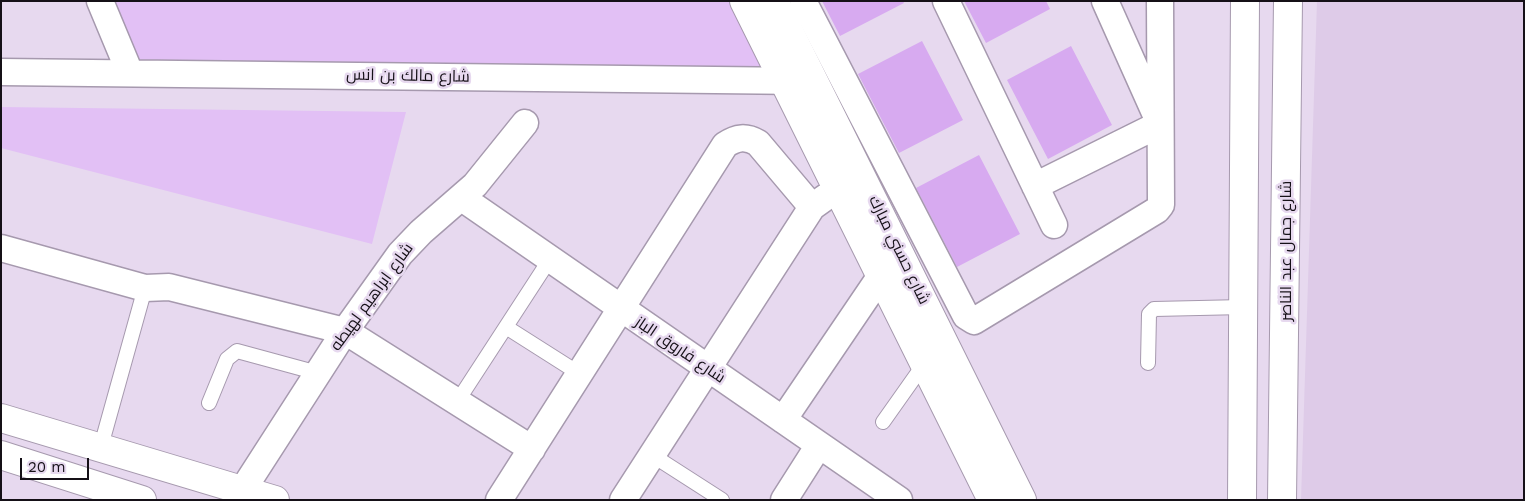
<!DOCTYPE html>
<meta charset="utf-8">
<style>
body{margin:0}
#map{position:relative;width:1525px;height:501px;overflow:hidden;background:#e7d9ef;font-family:"Work Sans",sans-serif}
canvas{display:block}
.frame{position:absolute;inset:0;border:2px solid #151017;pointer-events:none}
.scale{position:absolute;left:20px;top:458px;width:69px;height:22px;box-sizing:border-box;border:2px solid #151017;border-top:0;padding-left:6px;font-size:15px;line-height:18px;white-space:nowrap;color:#151017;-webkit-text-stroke:4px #e7d9ef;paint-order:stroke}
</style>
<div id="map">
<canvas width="1525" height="501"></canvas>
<div class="frame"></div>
<div class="scale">20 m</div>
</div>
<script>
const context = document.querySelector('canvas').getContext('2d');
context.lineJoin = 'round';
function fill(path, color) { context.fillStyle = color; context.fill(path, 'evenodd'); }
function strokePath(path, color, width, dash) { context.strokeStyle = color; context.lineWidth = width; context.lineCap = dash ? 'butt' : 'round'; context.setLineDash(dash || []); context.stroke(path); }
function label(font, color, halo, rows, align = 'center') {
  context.font = font + ' "Work Sans",Cairo,sans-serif'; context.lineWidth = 5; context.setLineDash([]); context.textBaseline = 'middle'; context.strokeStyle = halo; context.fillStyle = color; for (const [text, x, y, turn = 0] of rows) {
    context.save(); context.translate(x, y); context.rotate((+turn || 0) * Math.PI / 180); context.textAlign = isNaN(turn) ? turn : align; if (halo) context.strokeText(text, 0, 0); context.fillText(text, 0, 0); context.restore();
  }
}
const built = new Path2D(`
 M 1317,1 L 1524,1 L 1524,500 L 1301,500 Z`);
const green = new Path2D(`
 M 103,1 L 744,1 L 785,81 L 132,68 Z
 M 1,107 L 406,112 L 372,244 L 1,148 Z`);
const building = new Path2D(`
 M 822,1 L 903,1 L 904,3 L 840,36 Z
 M 964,1 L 1046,1 L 1050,9 L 986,43 Z
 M 922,41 L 963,120 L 899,153 L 858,74 Z
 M 1071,46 L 1112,125 L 1048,159 L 1007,80 Z
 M 979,155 L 1020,234 L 957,267 L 916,188 Z`);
const lane = new Path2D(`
 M 506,327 L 580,374
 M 1148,363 L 1149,314 L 1154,309 L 1244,307
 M 457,402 L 550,259
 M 209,403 L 227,359 L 237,351 L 318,373
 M 883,422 L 924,364
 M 101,446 L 145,288
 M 652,455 L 722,500`);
const street = new Path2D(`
 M 100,1 L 130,73
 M 803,1 L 966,316 L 974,321 L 1157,210 L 1161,205 L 1160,1
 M 946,1 L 1054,225
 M 1,72 L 804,81
 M 1035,186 L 1160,124 L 1105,1
 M 462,198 L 899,500
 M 1,248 L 145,288 L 169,287 L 345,331 L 532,449
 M 783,420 L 880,277
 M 242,491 L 345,331 L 400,254 L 421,232 L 475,185 L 525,123
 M 499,500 L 725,145 C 737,137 746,136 758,143 L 812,207
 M 623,500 L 812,207 L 826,197
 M 784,500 L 819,445`);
const secondary = new Path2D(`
 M 744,1 L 992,500
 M 774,1 L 1022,500
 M 1,418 L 275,500
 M 1,455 L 142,500
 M 1242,500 L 1245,1
 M 1282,500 L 1288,1`);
const streetNames = [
 ["شارع مالك بن انس",408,76,1],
 ["شارع حسني مبارك",899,250,64],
 ["شارع جمال عبد الناصر",1286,251,-90],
 ["شارع ابراهيم لهيطه",372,297,-54],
 ["شارع فاروق الباز",680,350,34]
];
fill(built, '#decbe8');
fill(green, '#e2c0f5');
fill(building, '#d7aaf0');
strokePath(lane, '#a699ae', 16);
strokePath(street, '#a699ae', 29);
strokePath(secondary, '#a699ae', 30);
strokePath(lane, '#fff', 14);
strokePath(street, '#fff', 26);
strokePath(secondary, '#fff', 28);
label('16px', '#151017', '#e7d9ef', streetNames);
</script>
